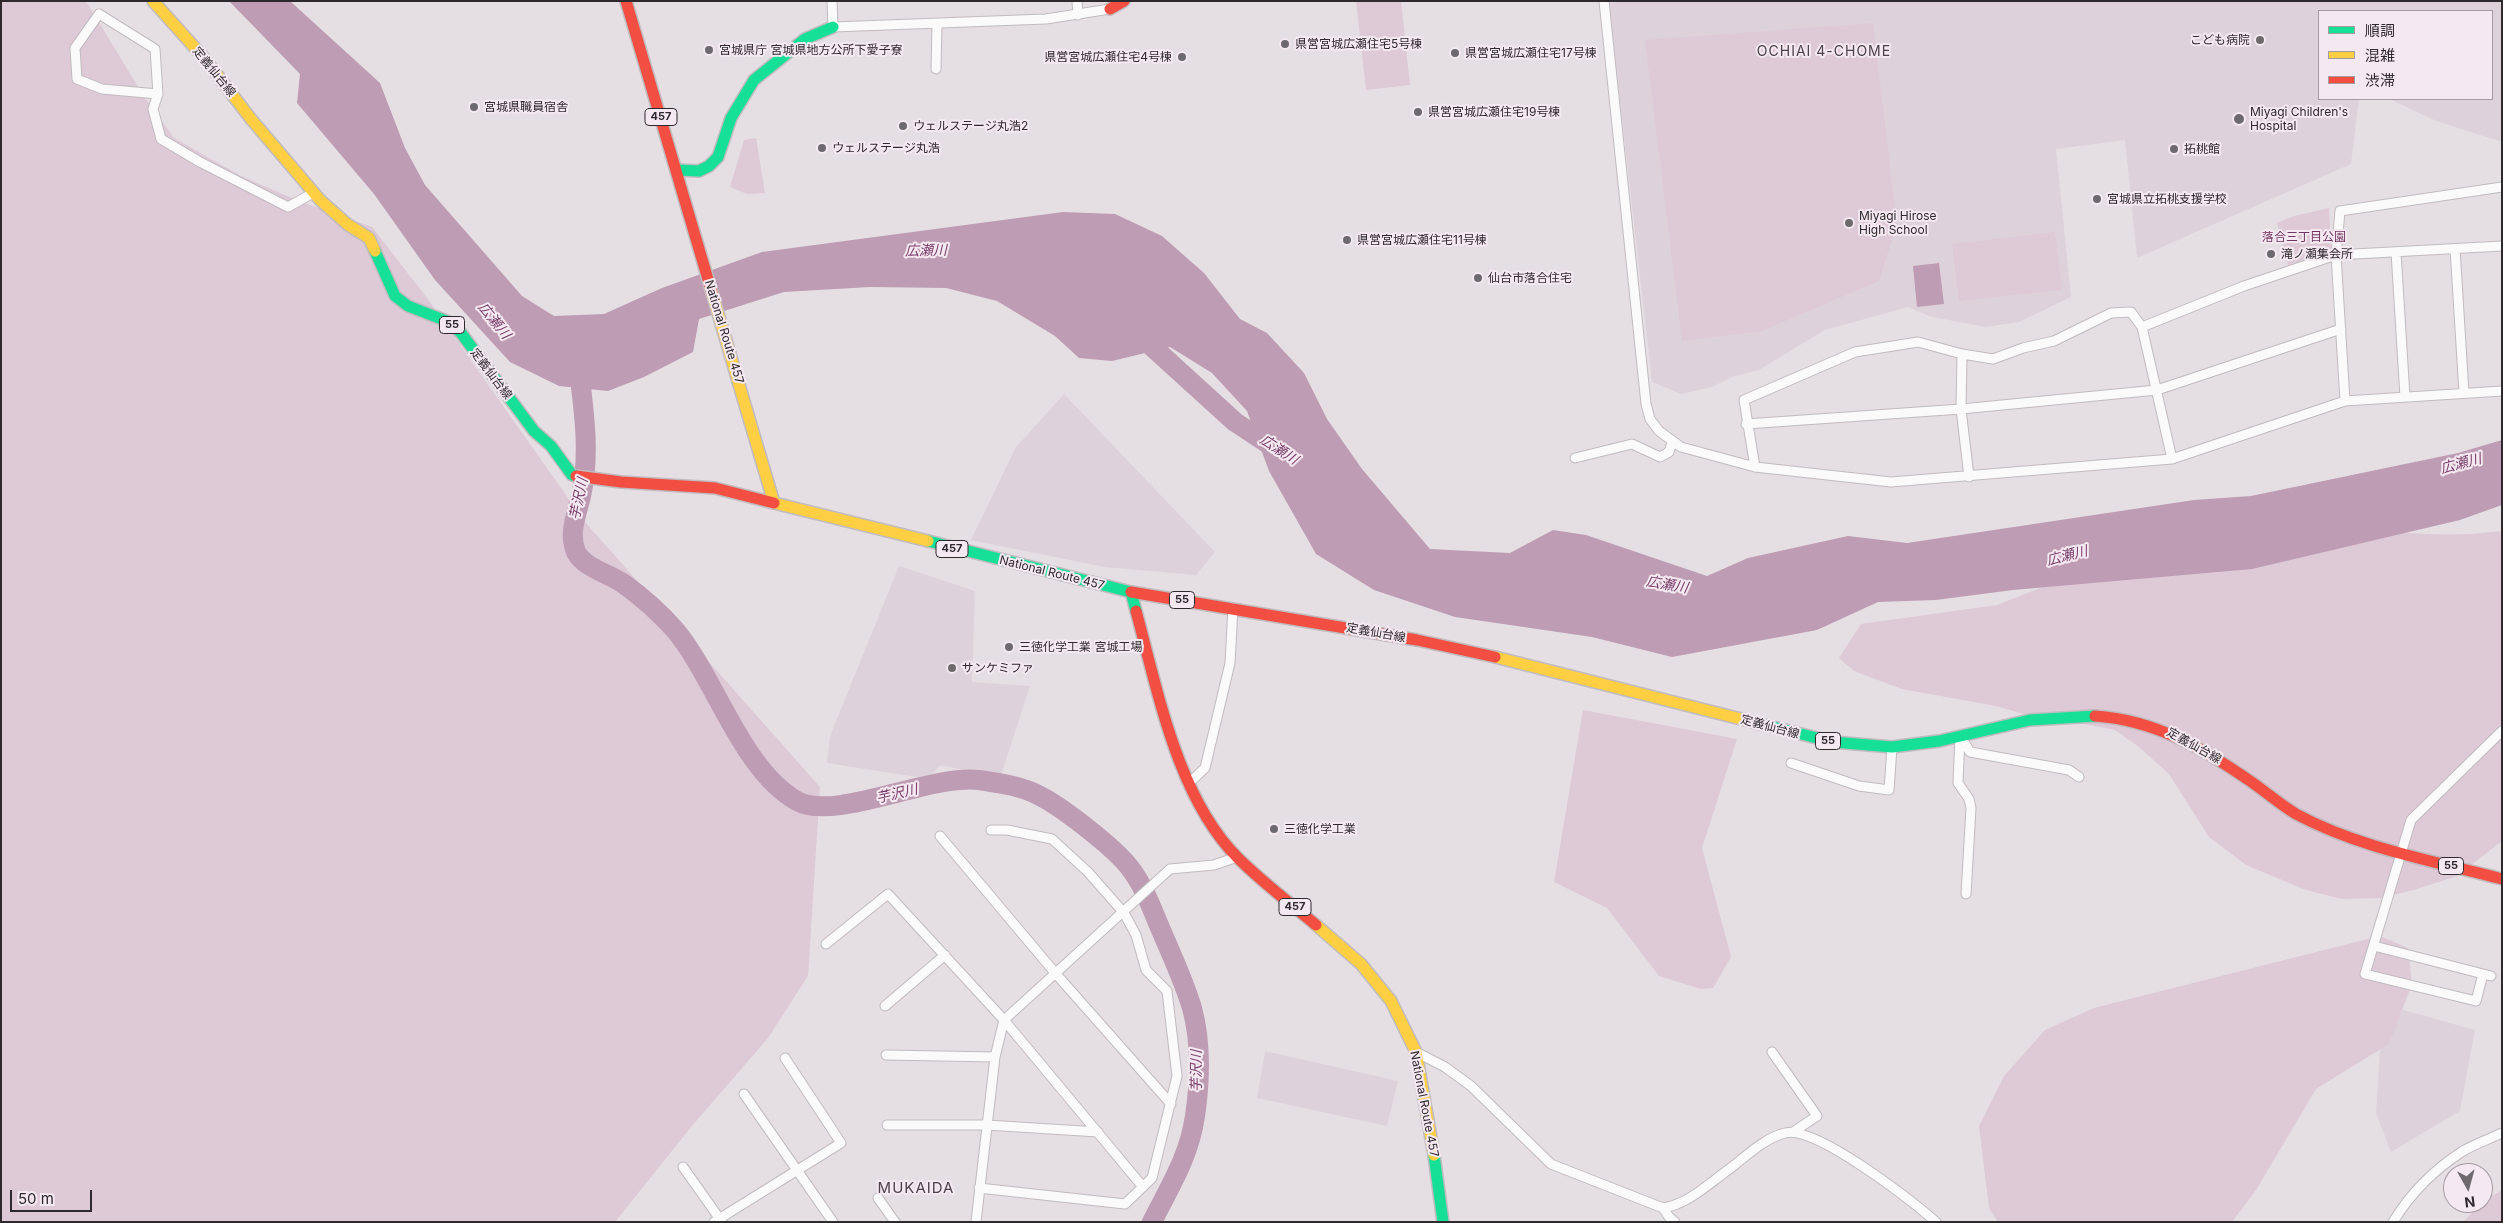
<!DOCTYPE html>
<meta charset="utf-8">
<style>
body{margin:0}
#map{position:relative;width:2503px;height:1223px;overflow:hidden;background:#e5dfe3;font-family:Inter,"Noto Sans JP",sans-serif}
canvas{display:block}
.frame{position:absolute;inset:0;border:2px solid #2e292c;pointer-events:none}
.legend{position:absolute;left:2318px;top:10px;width:175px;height:90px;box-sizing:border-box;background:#f5e9f1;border:1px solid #a59ca2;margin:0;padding:6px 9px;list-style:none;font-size:15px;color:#2e292c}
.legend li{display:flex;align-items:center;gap:10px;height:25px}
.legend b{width:25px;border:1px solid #a59ca2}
.north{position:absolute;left:2443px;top:1163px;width:50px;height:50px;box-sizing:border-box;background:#f5e9f1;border:1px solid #a59ca2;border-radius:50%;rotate:173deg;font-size:14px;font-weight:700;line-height:20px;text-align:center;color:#2e292c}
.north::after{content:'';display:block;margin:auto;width:18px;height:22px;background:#6e696c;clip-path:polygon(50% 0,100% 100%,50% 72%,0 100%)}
.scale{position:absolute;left:10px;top:1190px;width:82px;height:22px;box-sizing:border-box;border:2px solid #2e292c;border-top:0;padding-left:6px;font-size:15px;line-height:18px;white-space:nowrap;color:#2e292c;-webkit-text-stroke:4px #f5e9f1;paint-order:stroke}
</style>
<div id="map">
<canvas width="2503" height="1223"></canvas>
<div class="frame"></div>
<ul class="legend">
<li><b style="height:6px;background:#16e098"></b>順調</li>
<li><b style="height:6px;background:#ffcf43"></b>混雑</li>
<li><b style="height:6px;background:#f24e42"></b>渋滞</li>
</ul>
<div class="north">N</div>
<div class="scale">50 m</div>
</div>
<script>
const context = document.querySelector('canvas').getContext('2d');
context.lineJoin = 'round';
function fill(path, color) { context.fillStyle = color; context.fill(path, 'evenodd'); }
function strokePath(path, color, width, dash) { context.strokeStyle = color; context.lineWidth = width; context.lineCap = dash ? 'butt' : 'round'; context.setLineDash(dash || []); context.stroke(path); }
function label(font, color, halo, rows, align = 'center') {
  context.font = font + ' Inter,"Noto Sans JP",sans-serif'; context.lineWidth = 4; context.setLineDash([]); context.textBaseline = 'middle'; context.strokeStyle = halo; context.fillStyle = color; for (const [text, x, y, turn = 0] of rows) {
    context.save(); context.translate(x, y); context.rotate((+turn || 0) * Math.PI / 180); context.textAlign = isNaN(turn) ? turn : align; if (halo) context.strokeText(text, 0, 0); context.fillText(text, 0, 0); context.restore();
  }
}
const built = new Path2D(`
 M 1630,1 L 2502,1 L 2502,142 L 2436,121 L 2390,99 L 2492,99 L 2492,11 L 2319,11 L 2319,99 L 2359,99 L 2351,164 L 2137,258 L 2125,140 L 2056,149 L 2071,297 L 2019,322 L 1986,327 L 1932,317 L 1908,307 L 1825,330 L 1759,370 L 1732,377 L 1712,387 L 1681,394 L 1652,382 L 1609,3 Z
 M 1064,394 L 1215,552 L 1196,575 L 1104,567 L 971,540 L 1016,447 Z
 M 899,566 L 975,591 L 972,682 L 1030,686 L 1000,778 L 940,765 L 929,779 L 827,763 L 830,736 Z
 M 2368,1000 L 2475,1030 L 2460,1111 L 2391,1152 L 2376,1113 L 2382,1018 Z
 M 1265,1051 L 1398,1081 L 1387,1126 L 1257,1098 Z`);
const green = new Path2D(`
 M 1,1 L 86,1 L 143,95 L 174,138 L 241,176 L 296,200 L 372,227 L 427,298 L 585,522 L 820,787 L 808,976 L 768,1038 L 691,1127 L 615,1222 L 1,1222 Z
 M 1356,1 L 1401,1 L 1410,85 L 1366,90 Z
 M 1873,23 L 1897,224 L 1879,281 L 1762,331 L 1682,341 L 1645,40 Z
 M 756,138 L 765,193 L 747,194 L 730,187 L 744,140 Z
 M 2329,208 L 2331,252 L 2288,265 L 2277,223 L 2294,216 Z
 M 2055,232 L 2062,290 L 1959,301 L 1952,244 Z
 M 2366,528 C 2412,535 2456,537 2502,531 L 2502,841 L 2457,876 L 2417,889 L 2381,898 L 2342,899 L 2306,890 L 2246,865 L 2209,837 L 2169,774 L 2139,747 L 2115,730 L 2075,722 L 2037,718 L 1996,706 L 1902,689 L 1854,671 L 1839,658 L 1861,624 L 1997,605 L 2063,579 Z
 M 1583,710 L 1737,739 L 1702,848 L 1731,957 L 1713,988 L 1701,989 L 1659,976 L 1607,908 L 1554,882 Z
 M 2380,936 L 2408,948 L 2412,984 L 2389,1044 L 2316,1089 L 2256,1190 L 2232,1222 L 1998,1222 L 1989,1208 L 1979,1126 L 2004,1076 L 2045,1030 L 2094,1008 Z
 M 2502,1190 L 2502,1222 L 2463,1222 L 2485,1200 Z`);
const water = new Path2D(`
 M 229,1 L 290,1 L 380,83 L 405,148 L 425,185 L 522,296 L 554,316 L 604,314 L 662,288 L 762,252 L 1063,212 L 1115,214 L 1162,236 L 1204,273 L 1240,319 L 1267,333 L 1304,373 L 1327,419 L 1362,469 L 1430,549 L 1510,553 L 1553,530 L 1586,535 L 1707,576 L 1748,558 L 1848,536 L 1907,543 L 2194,500 L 2251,496 L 2458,453 L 2502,440 L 2502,505 L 2460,520 L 2252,569 L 2013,590 L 1936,600 L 1878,602 L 1817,630 L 1672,657 L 1592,637 L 1455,617 L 1374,590 L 1316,554 L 1269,471 L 1247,411 L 1212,373 L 1170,347 L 1112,361 L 1079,358 L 1055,336 L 997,301 L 946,288 L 870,287 L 784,292 L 699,319 L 693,352 L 644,377 L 608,391 L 559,386 L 510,362 L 435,280 L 374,194 L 297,103 L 300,74 Z
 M 1939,263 L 1944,304 L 1917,307 L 1913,266 Z`);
const river = new Path2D(`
 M 1136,332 L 1235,422 L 1279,451
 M 578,362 C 583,405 591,453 581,496 C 577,514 568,533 576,552 C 584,568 610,574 624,584 C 642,597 661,614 676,631 C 716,680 742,770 797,801 C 835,822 930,774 979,780 C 999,783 1022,786 1040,796 C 1062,807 1115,848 1130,868 C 1144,886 1152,909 1161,930 C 1172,956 1184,981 1192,1008 C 1201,1041 1200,1082 1195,1116 C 1189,1157 1170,1186 1152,1222`);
const street = new Path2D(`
 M 832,1 L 833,27 L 1046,19 L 1110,9
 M 1077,1 L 1078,15
 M 1604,1 L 1646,404 L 1650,419 L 1659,431 L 1681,447 L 1755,467 L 1891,482 L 2172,459 L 2345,401 L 2502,391
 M 936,69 L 937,24
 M 158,94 L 102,89 L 77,79 L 75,48 L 99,14 L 155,49 L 158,94 L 153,109 L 161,139 L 200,162 L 288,207 L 313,193
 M 2455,249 L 2464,393
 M 2396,252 L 2405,397
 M 2142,327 L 2244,286 L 2336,255 L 2502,246
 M 1962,354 L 1993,359 L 2023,348 L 2054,341 L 2111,313 L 2131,312 L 2142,327 L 2172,459
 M 2345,401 L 2336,255 L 2340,211 L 2502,187
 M 1746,424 L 1961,409 L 2157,390 L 2341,329
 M 1575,458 L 1632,444 L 1660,457 L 1669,452 L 1672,442
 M 1755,467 L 1744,400 L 1855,352 L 1918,342 L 1962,354 L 1961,409 L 1969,477
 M 1960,736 L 1958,783 L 1969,799 L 1971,808 L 1966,894
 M 1960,736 L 1970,752 L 2069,770 L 2079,777
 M 1791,763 L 1859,786 L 1889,790 L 1892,747
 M 1188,784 L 1205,768 L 1230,663 L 1233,608
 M 940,836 L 1056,974 L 1171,1104
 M 826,944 L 888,894 L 1004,1020 L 1143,1187
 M 2374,946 L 2491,976
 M 2483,974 L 2476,1001 L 2365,974 L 2411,820 L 2502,731
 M 885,1006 L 945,955
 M 1416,1052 L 1445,1067 L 1471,1086 L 1551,1164 L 1663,1208 C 1688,1204 1707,1185 1728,1170 C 1744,1158 1764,1138 1785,1133 C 1815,1125 1911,1200 1936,1222
 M 1772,1052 L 1817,1116 L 1793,1132
 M 886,1055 L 995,1057
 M 744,1094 L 833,1222
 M 887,1125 L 987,1125 L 1098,1132
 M 683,1167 L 722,1222
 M 979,1188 L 1125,1204 L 1152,1178 L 1177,1076 L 1167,991 L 1146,970 L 1136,935 L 1124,913 L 1088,872 L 1052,839 L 1007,830 L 991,830
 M 878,1198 L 895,1222
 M 1663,1208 L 1669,1217 L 1675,1222
 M 714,1222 L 841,1143 L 785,1058
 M 976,1222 L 995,1057 L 1004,1020 L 1170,869 L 1214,865 L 1237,857
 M 2393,1222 C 2410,1194 2435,1169 2463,1151 C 2475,1144 2489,1139 2502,1133`);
const fast = new Path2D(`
 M 677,170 L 699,171 L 709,166 L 718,157 L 731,118 L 754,80 L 805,39 L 833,27
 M 375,251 L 395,296 L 408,306 L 449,322 L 461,333 L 534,431 L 551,446 L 572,475 L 576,476
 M 928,541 L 1131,592 L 1136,611
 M 1757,723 L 1833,742 L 1892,747 L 1939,741 L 2030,720 L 2095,716
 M 1434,1155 L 1443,1222`);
const slow = new Path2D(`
 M 153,1 L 205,59 L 251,119 L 320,200 L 347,224 L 369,238 L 375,251
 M 712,293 L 774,503 L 928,541
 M 1495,657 L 1757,723
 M 1316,925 L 1361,964 L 1391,1001 L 1416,1052 L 1434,1155`);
const jam = new Path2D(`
 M 626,1 L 712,293
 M 1110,9 L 1124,1
 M 576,476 L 621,482 L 715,488 L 774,503
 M 1131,592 L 1417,640 L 1495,657
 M 1136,611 C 1158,691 1177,797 1238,858 C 1262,882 1290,903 1316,925
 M 2095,716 C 2156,720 2204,749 2253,783 C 2267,793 2281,805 2296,814 C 2359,848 2434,861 2502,879`);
const markers = [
 [2260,40,5,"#6e696c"],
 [1285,44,5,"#6e696c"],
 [709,50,5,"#6e696c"],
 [1455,53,5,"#6e696c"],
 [1182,57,5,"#6e696c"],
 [474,107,5,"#6e696c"],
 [1418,112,5,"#6e696c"],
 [2239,119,6,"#6e696c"],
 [903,126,5,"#6e696c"],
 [822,148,5,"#6e696c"],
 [2174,149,5,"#6e696c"],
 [2097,199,5,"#6e696c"],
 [1849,223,5,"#6e696c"],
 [1347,240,5,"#6e696c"],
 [2271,254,5,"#6e696c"],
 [1478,278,5,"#6e696c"],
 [1009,647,5,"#6e696c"],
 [952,668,5,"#6e696c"],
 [1274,829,5,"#6e696c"]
];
const shields = [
 [661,117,32],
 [452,325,25],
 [952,549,32],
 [1182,600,25],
 [1828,741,25],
 [2451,866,25],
 [1295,907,32]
];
const shieldNames = [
 ["457",661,117],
 ["55",452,325],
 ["457",952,549],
 ["55",1182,600],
 ["55",1828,741],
 ["55",2451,866],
 ["457",1295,907]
];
const poiNames = [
 ["こども病院",2250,40,"right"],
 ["県営宮城広瀬住宅5号棟",1295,44],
 ["宮城県庁 宮城県地方公所下愛子寮",719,50],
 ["県営宮城広瀬住宅17号棟",1465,53],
 ["県営宮城広瀬住宅4号棟",1172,57,"right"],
 ["宮城県職員宿舎",484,107],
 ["県営宮城広瀬住宅19号棟",1428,112],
 ["Miyagi Children's",2250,112],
 ["Hospital",2250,126],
 ["ウェルステージ丸浩2",913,126],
 ["ウェルステージ丸浩",832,148],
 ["拓桃館",2184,149],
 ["宮城県立拓桃支援学校",2107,199],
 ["Miyagi Hirose",1859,216],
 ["High School",1859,230],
 ["県営宮城広瀬住宅11号棟",1357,240],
 ["滝ノ瀬集会所",2281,254],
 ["仙台市落合住宅",1488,278],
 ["三徳化学工業 宮城工場",1019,647],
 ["サンケミファ",962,668],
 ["三徳化学工業",1284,829]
];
const streetNames = [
 ["定義仙台線",214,72,51],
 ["National Route 457",724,332,73],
 ["定義仙台線",491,374,53],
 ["National Route 457",1052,573,14],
 ["定義仙台線",1376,633,10],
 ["定義仙台線",1770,727,15],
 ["定義仙台線",2194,746,29],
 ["National Route 457",1424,1104,79]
];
const parkNames = [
 ["落合三丁目公園",2304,237]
];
const neighbourhoodNames = [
 ["OCHIAI 4-CHOME",1824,52]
];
const waterNames = [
 ["広瀬川",926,251,-1],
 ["広瀬川",494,321,51],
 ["広瀬川",1279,450,33],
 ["広瀬川",2461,464,-15],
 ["芋沢川",579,499,-78],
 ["広瀬川",2067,556,-14],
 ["広瀬川",1667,585,10],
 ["芋沢川",897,794,-13],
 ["芋沢川",1197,1071,-90]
];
const quarterNames = [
 ["MUKAIDA",916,1188]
];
fill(built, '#ded2da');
fill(green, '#dec9d7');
fill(water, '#be9cb4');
strokePath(river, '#be9cb4', 20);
strokePath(street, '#c0bbbf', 11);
strokePath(fast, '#c0bbbf', 14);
strokePath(slow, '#c0bbbf', 14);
strokePath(jam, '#c0bbbf', 14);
strokePath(street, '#fbfafb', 9);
strokePath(fast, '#16e098', 11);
strokePath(slow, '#ffcf43', 11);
strokePath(jam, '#f24e42', 11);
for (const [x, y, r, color] of markers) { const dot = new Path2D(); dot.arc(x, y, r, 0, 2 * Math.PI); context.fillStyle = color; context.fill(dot); strokePath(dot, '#f5e9f1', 2); }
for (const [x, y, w] of shields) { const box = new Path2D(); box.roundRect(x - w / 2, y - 8.5, w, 17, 4); context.fillStyle = '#f5e9f1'; context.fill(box); strokePath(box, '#2e292c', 1); }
label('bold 11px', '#2e292c', null, shieldNames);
label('12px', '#2e292c', '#f5e9f1', poiNames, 'left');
label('12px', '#2e292c', '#f5e9f1', streetNames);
label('12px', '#703561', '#f5e9f1', parkNames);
context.letterSpacing = '1px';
label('14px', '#4d434a', '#f5e9f1', neighbourhoodNames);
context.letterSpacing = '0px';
label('italic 14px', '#783c69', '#f5e9f1', waterNames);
context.letterSpacing = '1px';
label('15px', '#4d434a', '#f5e9f1', quarterNames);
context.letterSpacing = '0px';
</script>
